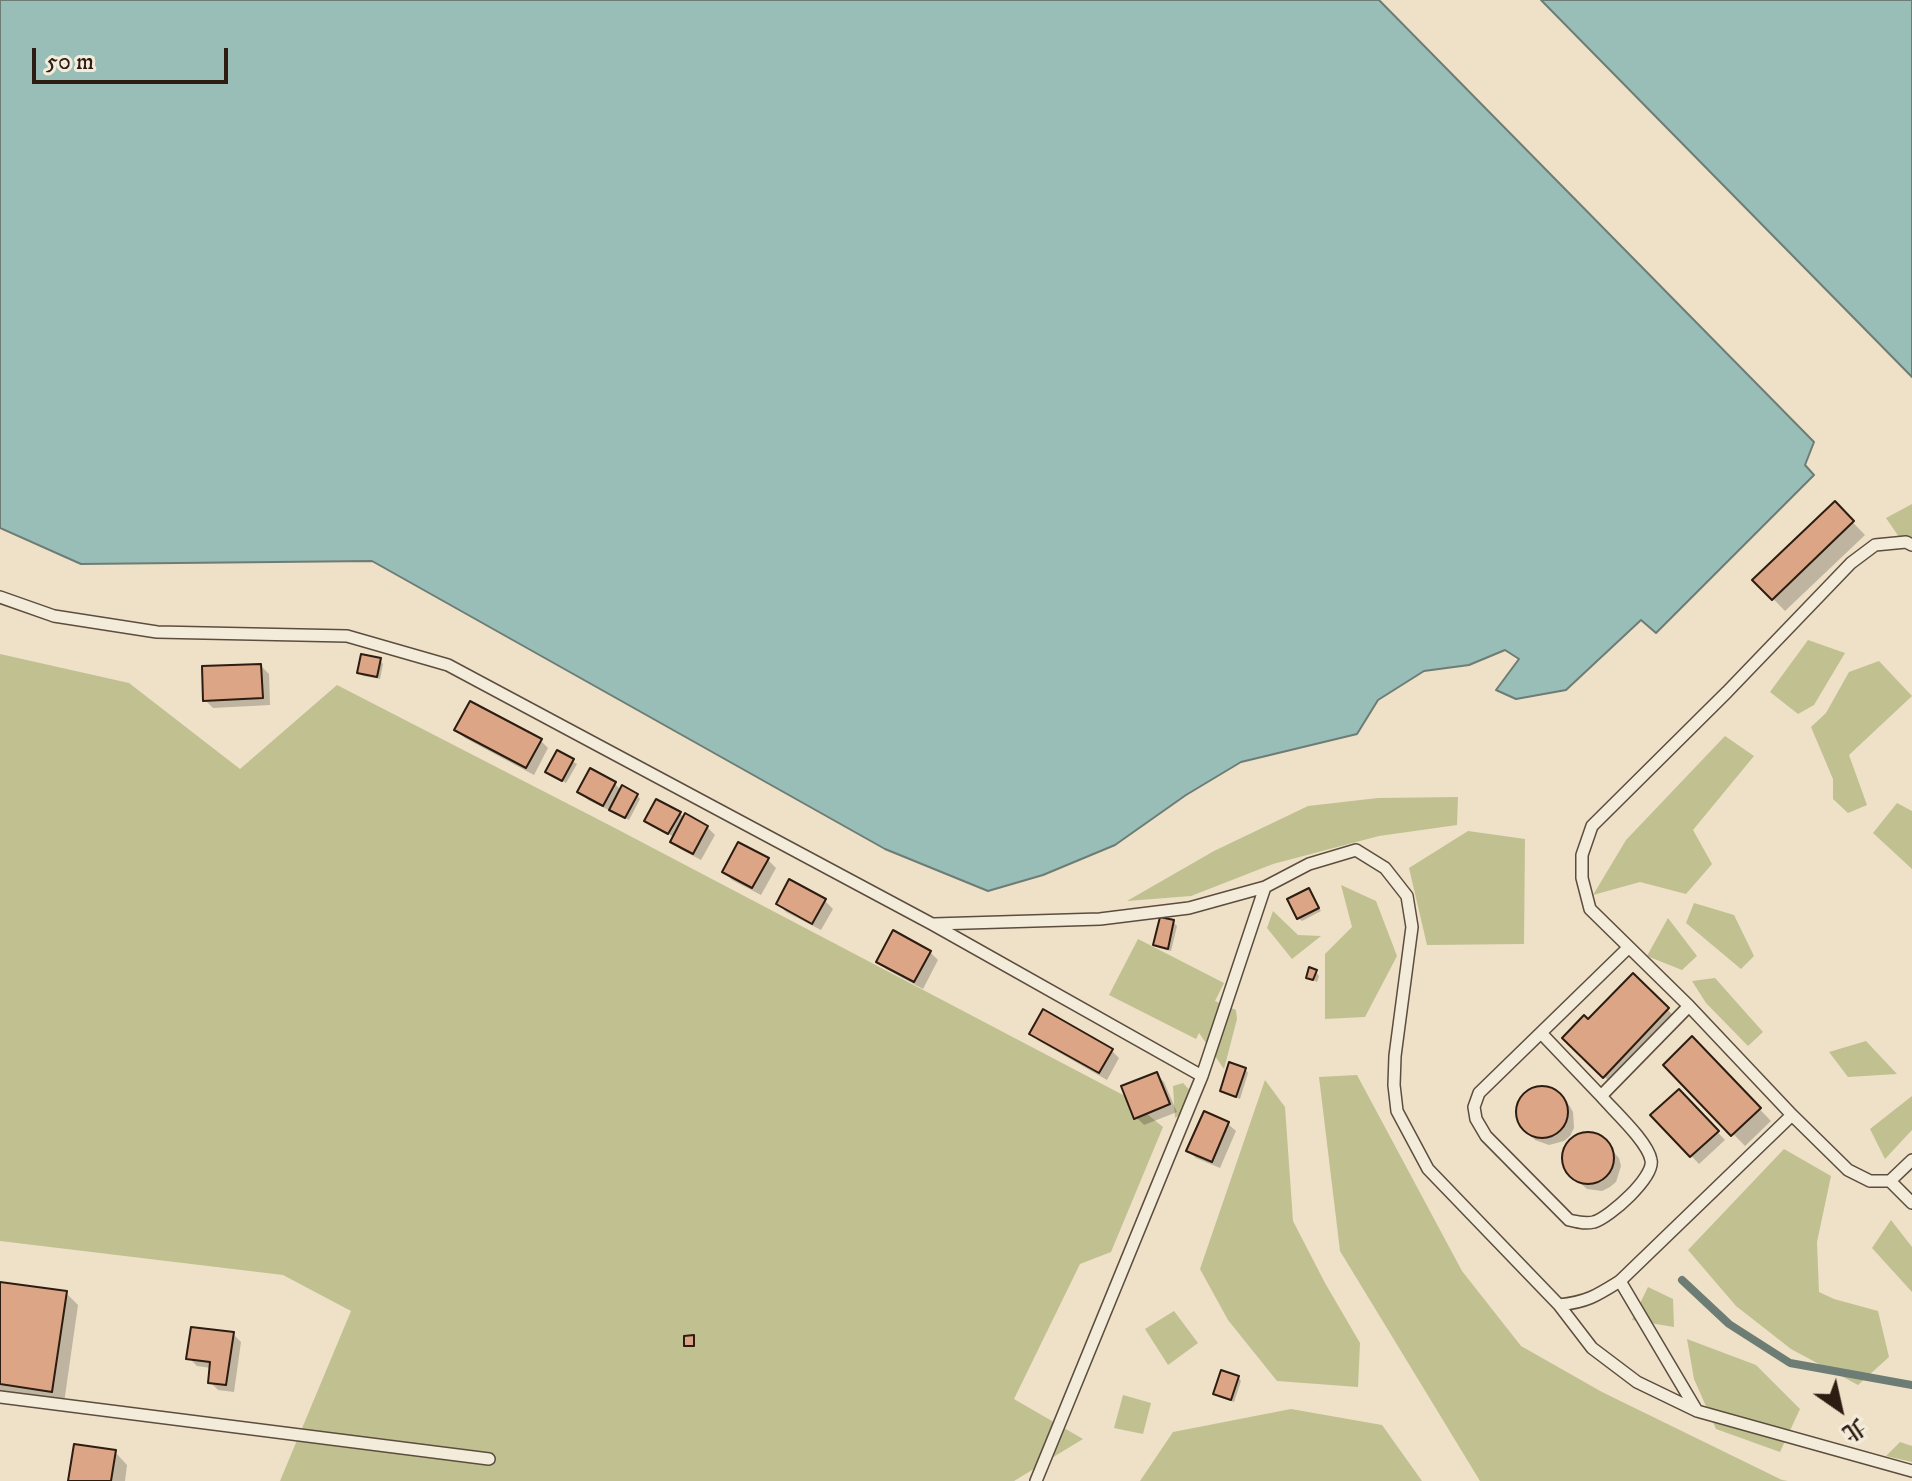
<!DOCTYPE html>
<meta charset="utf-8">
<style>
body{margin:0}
#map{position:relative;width:1912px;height:1481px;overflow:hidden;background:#eee1c7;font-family:"IM FELL DW Pica","Noto Serif TC",serif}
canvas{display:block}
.north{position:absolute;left:1800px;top:1369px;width:80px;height:80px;-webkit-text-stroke:6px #f4ecdb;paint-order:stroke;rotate:146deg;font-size:22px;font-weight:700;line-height:32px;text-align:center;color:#2c1c11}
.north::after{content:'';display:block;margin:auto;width:28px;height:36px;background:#2c1c11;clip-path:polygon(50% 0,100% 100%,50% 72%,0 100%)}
.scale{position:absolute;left:32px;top:48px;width:196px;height:36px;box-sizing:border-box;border:4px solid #2c1c11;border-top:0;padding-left:10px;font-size:24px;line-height:28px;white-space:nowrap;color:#2c1c11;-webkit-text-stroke:6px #f4ecdb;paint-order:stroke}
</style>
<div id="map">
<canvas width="1912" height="1481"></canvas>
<div class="north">北</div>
<div class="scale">50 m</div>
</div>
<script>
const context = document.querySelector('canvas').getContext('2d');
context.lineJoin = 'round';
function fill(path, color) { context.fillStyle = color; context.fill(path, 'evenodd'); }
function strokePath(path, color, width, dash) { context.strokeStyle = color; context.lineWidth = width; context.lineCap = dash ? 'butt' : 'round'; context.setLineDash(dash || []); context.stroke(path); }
const green = new Path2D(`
 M 1912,504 L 1912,549 L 1908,550 L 1886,518 Z
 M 1808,640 L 1845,653 L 1814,705 L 1798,714 L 1770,692 Z
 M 0,654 L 129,683 L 240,769 L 337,685 L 611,826 L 1125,1096 L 1163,1127 L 1111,1252 L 1080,1264 L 1014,1399 L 1083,1439 L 1014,1481 L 280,1481 L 351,1311 L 283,1275 L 0,1241 Z
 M 1879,661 L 1912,696 L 1849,755 L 1867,805 L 1848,813 L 1833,799 L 1833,779 L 1811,727 L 1826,713 L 1849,672 Z
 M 1725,736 L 1754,756 L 1693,830 L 1712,864 L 1686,894 L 1640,882 L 1593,895 L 1626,840 Z
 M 1458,797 L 1457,825 L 1379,836 L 1273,864 L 1191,896 L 1127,901 L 1214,851 L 1308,806 L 1378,798 Z
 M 1897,803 L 1912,811 L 1912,869 L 1873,833 Z
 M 1468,831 L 1525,839 L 1524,944 L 1427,945 L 1409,868 Z
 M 1341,885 L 1376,901 L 1397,956 L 1365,1017 L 1325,1019 L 1325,954 L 1352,927 Z
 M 1694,903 L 1734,915 L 1754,956 L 1741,969 L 1686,923 Z
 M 1273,911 L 1298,935 L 1321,936 L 1292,959 L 1267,928 Z
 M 1668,918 L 1697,956 L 1682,970 L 1647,956 Z
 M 1138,939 L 1224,983 L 1215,1001 L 1236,1010 L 1237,1019 L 1224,1069 L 1199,1033 L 1196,1039 L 1109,995 Z
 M 1715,978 L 1763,1032 L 1748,1046 L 1706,1003 L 1692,981 Z
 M 1866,1041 L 1897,1074 L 1848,1077 L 1829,1052 Z
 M 1357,1075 L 1462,1271 L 1521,1346 L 1602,1392 L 1782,1480 L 1788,1481 L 1480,1481 L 1340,1251 L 1319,1077 Z
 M 1265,1080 L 1285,1107 L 1293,1221 L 1325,1283 L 1360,1343 L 1358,1387 L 1277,1381 L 1228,1320 L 1200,1269 Z
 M 1183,1083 L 1200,1101 L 1175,1118 L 1173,1086 Z
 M 1912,1096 L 1912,1130 L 1885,1159 L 1870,1129 Z
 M 1784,1149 L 1831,1176 L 1817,1242 L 1819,1292 L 1834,1299 L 1878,1311 L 1889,1357 L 1858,1385 L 1791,1349 L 1736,1306 L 1688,1250 Z
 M 1891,1220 L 1912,1247 L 1912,1292 L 1872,1248 Z
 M 1648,1287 L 1673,1299 L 1674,1327 L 1632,1320 Z
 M 1174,1311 L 1198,1343 L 1168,1365 L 1145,1329 Z
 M 1687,1339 L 1756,1365 L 1800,1409 L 1780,1452 L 1716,1429 L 1694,1379 Z
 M 1123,1395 L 1151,1403 L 1143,1434 L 1114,1428 Z
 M 1291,1409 L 1382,1425 L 1422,1481 L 1140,1481 L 1173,1432 Z
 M 1900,1442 L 1912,1446 L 1912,1462 L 1886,1456 Z`);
const water = new Path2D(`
 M 0,0 L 1379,0 L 1814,442 L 1805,465 L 1814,475 L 1656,633 L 1641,620 L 1566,690 L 1516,699 L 1496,690 L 1519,659 L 1505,650 L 1469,665 L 1424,671 L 1378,700 L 1357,734 L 1241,762 L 1186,795 L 1115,845 L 1043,875 L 988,891 L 885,849 L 372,561 L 81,564 L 0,528 Z
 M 1541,0 L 1912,0 L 1912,377 Z`);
const shadow = new Path2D(`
 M 1835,504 L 1865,535 L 1785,611 L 1755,580 Z
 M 380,660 L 383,664 L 380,679 L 363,676 L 359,672 Z
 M 261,666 L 269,674 L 270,705 L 213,708 L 205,700 Z
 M 457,730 L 540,740 L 548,748 L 534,775 L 465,738 Z
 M 558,753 L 577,764 L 566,783 L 547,772 Z
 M 615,784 L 622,791 L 637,795 L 640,799 L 629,820 L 588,800 L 580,792 Z
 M 679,813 L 685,818 L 707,827 L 715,835 L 701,860 L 680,849 L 672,841 L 674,837 L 650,824 Z
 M 768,860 L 776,868 L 761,895 L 732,880 L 724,872 Z
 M 1309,891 L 1321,911 L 1302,921 L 1298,918 Z
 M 825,901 L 833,909 L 821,930 L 786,912 L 778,904 Z
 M 1173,922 L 1177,926 L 1171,951 L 1158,948 L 1155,945 Z
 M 930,952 L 938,960 L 923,989 L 886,969 L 878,961 Z
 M 1316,972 L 1319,976 L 1317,982 L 1308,977 Z
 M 1633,976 L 1680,1022 L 1616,1088 L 1565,1038 L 1588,1022 Z
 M 1031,1033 L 1111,1050 L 1119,1058 L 1107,1080 L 1039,1041 Z
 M 1692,1039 L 1771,1121 L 1745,1146 L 1666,1065 Z
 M 1245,1069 L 1248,1073 L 1240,1099 L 1225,1094 L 1222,1090 Z
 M 1156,1074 L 1164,1082 L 1177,1112 L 1144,1125 L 1136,1117 Z
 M 1545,1088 L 1553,1091 L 1569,1105 L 1573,1112 L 1574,1128 L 1570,1136 L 1564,1141 L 1549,1145 L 1535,1140 L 1527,1131 L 1519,1118 L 1520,1103 L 1529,1092 Z
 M 1679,1092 L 1725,1140 L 1699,1164 L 1653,1115 Z
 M 1228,1124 L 1236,1131 L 1220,1168 L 1196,1158 L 1188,1151 Z
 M 1583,1135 L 1591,1135 L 1599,1137 L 1619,1158 L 1621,1166 L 1616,1182 L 1610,1187 L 1602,1191 L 1587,1189 L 1567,1171 L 1564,1164 L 1565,1149 L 1575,1138 Z
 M 0,1284 L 66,1293 L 78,1305 L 64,1403 L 0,1394 Z
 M 233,1334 L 241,1342 L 234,1392 L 218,1390 L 210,1382 L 211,1368 L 197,1366 L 189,1358 Z
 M 1238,1377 L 1241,1381 L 1234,1402 L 1219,1397 L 1215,1394 Z
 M 115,1452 L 127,1465 L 125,1481 L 70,1481 Z`);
const stream = new Path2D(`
 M 1682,1280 L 1729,1324 L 1790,1363 L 1912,1385`);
const building = new Path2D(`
 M 1835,501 L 1854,521 L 1772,600 L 1752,580 Z
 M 361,654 L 381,658 L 377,677 L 357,673 Z
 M 261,664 L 263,698 L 203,701 L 202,666 Z
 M 470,701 L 542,739 L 526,768 L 454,730 Z
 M 557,750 L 574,759 L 562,781 L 545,772 Z
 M 590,768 L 616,782 L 603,806 L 577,792 Z
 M 622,785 L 638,794 L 625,818 L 609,810 Z
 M 656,799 L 681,812 L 668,834 L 644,821 Z
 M 685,813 L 708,826 L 693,854 L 670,842 Z
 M 738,842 L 769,858 L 752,888 L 722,872 Z
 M 789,879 L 826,899 L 812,924 L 776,904 Z
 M 1309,888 L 1319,908 L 1297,919 L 1287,899 Z
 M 1160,917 L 1174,920 L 1168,949 L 1153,945 Z
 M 893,930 L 931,951 L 914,982 L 876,962 Z
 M 1309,967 L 1317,970 L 1313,980 L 1306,978 Z
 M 1633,973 L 1669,1008 L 1603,1078 L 1562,1038 L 1584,1015 L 1588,1019 Z
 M 1043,1009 L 1113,1049 L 1099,1073 L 1029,1034 Z
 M 1692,1036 L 1761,1108 L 1731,1136 L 1663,1065 Z
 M 1229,1062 L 1246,1068 L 1236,1097 L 1220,1091 Z
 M 1157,1072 L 1170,1104 L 1134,1119 L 1121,1086 Z
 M1516 1112a26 26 0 1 1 52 0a26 26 0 1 1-52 0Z
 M 1679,1089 L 1719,1131 L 1690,1157 L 1650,1115 Z
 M 1204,1111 L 1229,1122 L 1212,1162 L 1186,1151 Z
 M1562 1158a26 26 0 1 1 52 0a26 26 0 1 1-52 0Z
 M 0,1282 L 67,1291 L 52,1392 L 0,1384 Z
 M 191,1327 L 234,1332 L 226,1385 L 208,1383 L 210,1362 L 186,1359 Z
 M 694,1335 L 694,1346 L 684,1346 L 684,1336 Z
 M 1221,1370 L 1239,1376 L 1231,1400 L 1213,1394 Z
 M 74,1444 L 116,1450 L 111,1481 L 68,1481 Z`);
const lane = new Path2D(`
 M 1912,545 L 1906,542 L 1875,545 L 1851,563 L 1727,692 L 1592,826 L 1582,855 L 1582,878 L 1590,909 L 1689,1006 L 1792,1115 L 1848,1170 L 1870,1181 L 1890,1181 L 1912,1160
 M 0,597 L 54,616 L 157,632 L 347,636 L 448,665 L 932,924 L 1202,1076 L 1265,887
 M 934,924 L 1100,919 L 1189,908 L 1265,887 L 1309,864 L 1356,850 L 1385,868 L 1407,896 L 1412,927 L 1395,1056 L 1394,1085 L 1397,1111 L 1428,1169 L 1559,1305 C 1587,1302 1596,1296 1620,1281 L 1697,1411 L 1912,1471
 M 1628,948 L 1479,1093 L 1474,1107 L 1476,1119 L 1486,1136 L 1569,1220 C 1578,1222 1584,1224 1594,1222 C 1610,1217 1655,1177 1651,1160 C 1648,1142 1614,1111 1601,1096 L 1689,1006
 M 1541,1033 L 1601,1096
 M 1890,1181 L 1912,1203
 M 1620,1281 L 1792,1115
 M 1559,1305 L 1592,1348 L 1637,1382 L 1697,1411
 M 0,1397 L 489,1459
 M 1036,1481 L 1202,1076`);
fill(green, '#c1c090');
fill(water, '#99bdb7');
strokePath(water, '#6d7d75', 2);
fill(shadow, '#0003');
strokePath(stream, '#6d7d75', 8);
fill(building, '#dba586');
strokePath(building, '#2c1c11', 2);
strokePath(lane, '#5c4d3e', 14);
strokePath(lane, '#f4ecdb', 11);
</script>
